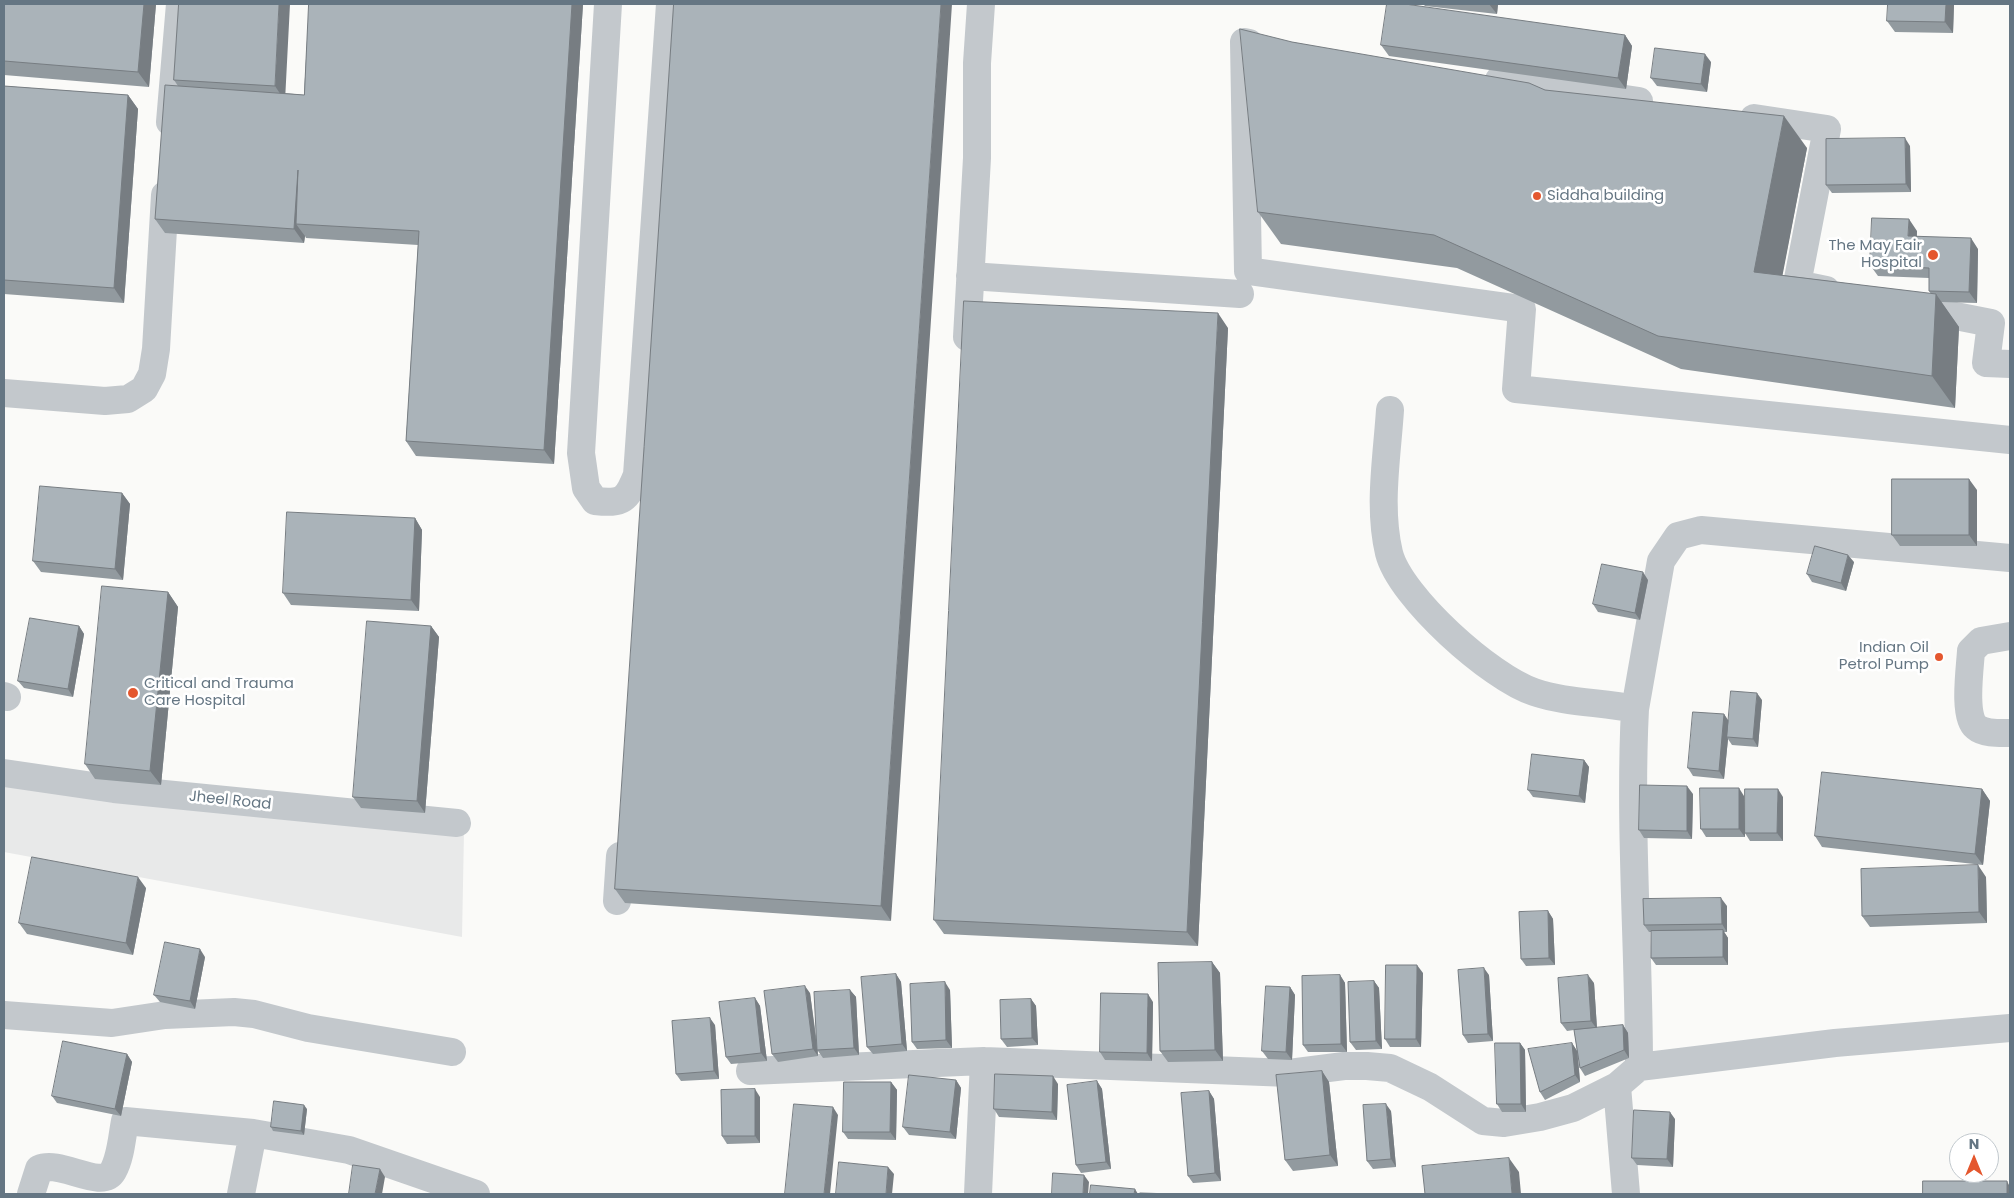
<!DOCTYPE html>
<style>
body{margin:0}
#map{position:relative;width:2014px;height:1198px;overflow:hidden;background:#fafaf8;font-family:Poppins,sans-serif}
canvas{display:block}
.frame{position:absolute;inset:0;border:5px solid #657683;pointer-events:none}
.north{position:absolute;left:1949px;top:1133px;width:50px;height:50px;box-sizing:border-box;background:#fff;border:1px solid #c1c8cd;border-radius:50%;rotate:0deg;font-size:14px;font-weight:700;line-height:20px;text-align:center;color:#657683}
.north::after{content:'';display:block;margin:auto;width:18px;height:22px;background:#e4572e;clip-path:polygon(50% 0,100% 100%,50% 72%,0 100%)}
</style>
<div id="map">
<canvas width="2014" height="1198"></canvas>
<div class="frame"></div>
<div class="north">N</div>
</div>
<script>
const context = document.querySelector('canvas').getContext('2d');
context.lineJoin = 'round';
function fill(path, color) { context.fillStyle = color; context.fill(path, 'evenodd'); }
function strokePath(path, color, width, dash) { context.strokeStyle = color; context.lineWidth = width; context.lineCap = dash ? 'butt' : 'round'; context.setLineDash(dash || []); context.stroke(path); }
function label(font, color, halo, rows, align = 'center') {
  context.font = font + ' Poppins,sans-serif'; context.lineWidth = 5; context.setLineDash([]); context.textBaseline = 'middle'; context.strokeStyle = halo; context.fillStyle = color; for (const [text, x, y, turn = 0] of rows) {
    context.save(); context.translate(x, y); context.rotate((+turn || 0) * Math.PI / 180); context.textAlign = isNaN(turn) ? turn : align; if (halo) context.strokeText(text, 0, 0); context.fillText(text, 0, 0); context.restore();
  }
}
const built = new Path2D(`
 M 4,785 L 464,832 L 462,937 L 4,852 Z`);
const minor = new Path2D(`
 M 608,4 L 581,453 L 586,488 L 595,501 C 623,504 627,500 637,475 L 670,4
 M 1249,43 L 1244,42 L 1248,271 L 1522,309 L 1516,389 L 2010,440
 M 1499,80 L 1639,101
 M 1754,118 L 1827,129 L 1797,284 L 1826,290
 M 170,122 L 180,4
 M 970,276 L 1240,294
 M 1915,308 L 1991,323 L 1986,363 L 2010,364
 M 967,337 L 977,158 L 977,63 L 981,4
 M 4,393 L 105,401 L 128,399 L 144,389 L 152,374 L 156,349 L 165,195
 M 1390,410 C 1387,457 1378,507 1389,553 C 1400,597 1491,678 1534,692 C 1566,703 1602,702 1635,709 C 1629,828 1639,948 1639,1067 L 1835,1043 L 2010,1028
 M 2010,636 L 1981,641 L 1971,651 C 1970,668 1963,717 1976,727 C 1984,734 2000,733 2010,733
 M 4,696 L 7,697
 M 1635,709 L 1661,561 L 1678,536 L 1701,530 L 2010,558
 M 4,773 L 114,789 L 457,823
 M 617,901 L 620,856
 M 4,1015 L 112,1023 L 165,1015 L 234,1012 L 254,1014 L 308,1028 L 452,1052
 M 750,1071 L 984,1061 L 1289,1073 L 1344,1066 L 1367,1066 L 1390,1068 L 1430,1087 L 1483,1121 L 1504,1123 L 1540,1117 L 1573,1108 L 1617,1086 L 1639,1067
 M 1617,1086 L 1626,1194
 M 31,1194 L 39,1169 C 60,1159 102,1191 113,1171 C 121,1157 122,1136 125,1121 L 253,1133 L 349,1150 L 476,1194
 M 241,1194 L 253,1133
 M 978,1194 L 984,1061`);
const wall = new Path2D(`
 M 4,4 L 156,4 L 149,87 L 4,75 Z
 M 179,4 L 285,93 L 304,95 L 309,4 L 583,4 L 554,464 L 416,456 L 406,441 L 418,245 L 306,238 L 305,236 L 304,243 L 165,233 L 155,219 L 178,86 L 174,80 Z
 M 674,4 L 891,921 L 625,903 L 615,889 Z
 M 1423,4 L 1498,4 L 1497,14 L 1425,6 Z
 M 1954,4 L 1953,33 L 1895,32 L 1887,21 Z
 M 1625,35 L 1632,46 L 1626,89 L 1389,56 L 1381,45 Z
 M 1292,42 L 1545,90 L 1807,148 L 1782,275 L 1931,294 L 1929,291 L 1929,278 L 1878,276 L 1870,265 L 1917,231 L 1917,236 L 1978,249 L 1977,303 L 1941,302 L 1959,327 L 1955,408 L 1681,369 L 1457,268 L 1281,244 L 1258,212 Z
 M 1711,62 L 1707,92 L 1657,86 L 1651,78 Z
 M 4,86 L 128,95 L 138,109 L 124,303 L 4,294 Z
 M 1910,146 L 1911,192 L 1832,193 L 1826,185 Z
 M 1228,328 L 1198,946 L 944,934 L 934,920 Z
 M 1977,490 L 1977,546 L 1900,546 L 1892,535 Z
 M 122,493 L 130,504 L 123,580 L 41,572 L 33,561 Z
 M 415,518 L 422,530 L 419,611 L 291,605 L 283,593 Z
 M 1854,562 L 1846,591 L 1812,582 L 1807,574 Z
 M 1648,580 L 1640,620 L 1598,612 L 1593,604 Z
 M 168,592 L 178,607 L 161,785 L 95,779 L 85,764 Z
 M 79,626 L 84,634 L 73,697 L 24,688 L 18,681 Z
 M 431,626 L 439,637 L 425,813 L 361,808 L 353,797 Z
 M 1762,700 L 1758,747 L 1732,745 L 1728,739 L 1724,779 L 1693,776 L 1688,768 L 1724,714 L 1728,720 Z
 M 1584,760 L 1589,767 L 1585,803 L 1533,797 L 1528,790 Z
 M 1982,789 L 1990,801 L 1983,865 L 1822,847 L 1815,836 Z
 M 1693,794 L 1692,839 L 1644,838 L 1639,830 Z
 M 1744,796 L 1745,837 L 1706,837 L 1701,829 Z
 M 1783,797 L 1783,841 L 1750,841 L 1745,833 Z
 M 1986,877 L 1987,923 L 1870,927 L 1862,916 Z
 M 146,888 L 133,955 L 27,934 L 19,923 Z
 M 1727,906 L 1727,932 L 1724,932 L 1728,938 L 1728,965 L 1656,965 L 1651,958 L 1651,932 L 1649,932 L 1644,925 Z
 M 1548,911 L 1553,919 L 1555,965 L 1526,966 L 1521,959 Z
 M 205,957 L 195,1009 L 160,1002 L 154,995 Z
 M 1212,962 L 1220,973 L 1223,1061 L 1168,1062 L 1160,1051 Z
 M 1423,973 L 1421,1047 L 1390,1047 L 1385,1039 Z
 M 896,974 L 901,982 L 907,1051 L 873,1054 L 867,1047 Z
 M 1340,975 L 1345,983 L 1347,1052 L 1308,1052 L 1303,1045 Z
 M 1489,975 L 1493,1041 L 1468,1043 L 1463,1035 Z
 M 1374,981 L 1379,988 L 1382,1049 L 1356,1050 L 1350,1042 Z
 M 1594,983 L 1597,1028 L 1623,1025 L 1628,1033 L 1629,1058 L 1585,1076 L 1580,1068 L 1578,1054 L 1580,1082 L 1545,1100 L 1540,1092 L 1572,1043 L 1577,1051 L 1574,1030 L 1567,1031 L 1561,1023 Z
 M 1290,987 L 1295,995 L 1292,1060 L 1268,1059 L 1262,1051 Z
 M 850,990 L 856,997 L 859,1055 L 823,1058 L 818,1051 L 818,1056 L 778,1062 L 772,1054 L 810,993 L 817,1043 Z
 M 950,990 L 952,1048 L 917,1049 L 912,1042 Z
 M 755,998 L 760,1006 L 767,1061 L 731,1064 L 726,1057 Z
 M 1031,999 L 1036,1006 L 1038,1045 L 1007,1047 L 1001,1039 Z
 M 1153,1002 L 1152,1061 L 1105,1060 L 1100,1052 Z
 M 715,1025 L 719,1079 L 681,1081 L 676,1074 Z
 M 1520,1043 L 1525,1050 L 1526,1112 L 1502,1112 L 1497,1104 Z
 M 127,1054 L 132,1062 L 121,1116 L 57,1103 L 52,1096 Z
 M 1322,1071 L 1329,1082 L 1338,1166 L 1293,1171 L 1285,1160 Z
 M 956,1080 L 961,1088 L 956,1139 L 909,1135 L 903,1127 Z
 M 1097,1081 L 1102,1089 L 1111,1169 L 1081,1173 L 1076,1165 Z
 M 891,1082 L 897,1090 L 896,1140 L 848,1139 L 843,1132 Z
 M 1058,1084 L 1057,1120 L 999,1117 L 994,1109 Z
 M 1209,1091 L 1214,1099 L 1221,1181 L 1193,1183 L 1188,1176 Z
 M 760,1097 L 760,1143 L 727,1144 L 722,1136 Z
 M 307,1109 L 304,1135 L 273,1131 L 271,1127 Z
 M 1391,1111 L 1396,1167 L 1373,1169 L 1367,1161 Z
 M 1675,1119 L 1673,1167 L 1637,1165 L 1632,1158 Z`);
const shadedWall = new Path2D(`
 M 144,4 L 156,4 L 149,87 L 138,72 Z
 M 279,4 L 290,4 L 285,101 L 275,86 Z
 M 572,4 L 583,4 L 554,464 L 544,450 Z
 M 941,4 L 952,4 L 891,921 L 881,906 Z
 M 1489,4 L 1498,4 L 1497,14 Z
 M 1946,4 L 1954,4 L 1953,33 L 1945,22 Z
 M 1625,35 L 1632,46 L 1626,89 L 1618,78 Z
 M 1705,54 L 1711,62 L 1707,92 L 1701,84 Z
 M 128,95 L 138,109 L 124,303 L 114,288 Z
 M 1784,116 L 1807,148 L 1777,304 L 1754,272 Z
 M 1905,138 L 1910,146 L 1911,192 L 1906,184 Z
 M 298,170 L 296,224 L 305,236 L 304,243 L 294,229 Z
 M 1909,219 L 1917,231 L 1916,247 L 1908,236 Z
 M 1971,238 L 1978,249 L 1977,303 L 1969,292 Z
 M 1936,294 L 1959,327 L 1955,408 L 1932,376 Z
 M 1218,313 L 1228,328 L 1198,946 L 1187,932 Z
 M 1969,479 L 1977,490 L 1977,546 L 1969,535 Z
 M 122,493 L 130,504 L 123,580 L 115,569 Z
 M 415,518 L 422,530 L 419,611 L 411,600 Z
 M 1848,555 L 1854,562 L 1846,591 L 1841,583 Z
 M 1643,572 L 1648,580 L 1640,620 L 1635,613 Z
 M 168,592 L 178,607 L 161,785 L 150,771 Z
 M 79,626 L 84,634 L 73,697 L 68,689 Z
 M 431,626 L 439,637 L 425,813 L 417,801 Z
 M 1757,693 L 1762,700 L 1758,747 L 1753,739 Z
 M 1724,714 L 1729,722 L 1727,737 L 1728,739 L 1724,779 L 1719,771 Z
 M 1584,760 L 1589,767 L 1585,803 L 1579,796 Z
 M 1687,786 L 1693,794 L 1692,839 L 1687,831 Z
 M 1739,788 L 1744,796 L 1745,837 L 1739,829 Z
 M 1778,789 L 1783,797 L 1783,841 L 1777,833 Z
 M 1982,789 L 1990,801 L 1983,865 L 1975,854 Z
 M 1978,865 L 1986,877 L 1987,923 L 1979,912 Z
 M 138,877 L 146,888 L 133,955 L 126,943 Z
 M 1721,898 L 1727,906 L 1727,932 L 1722,924 Z
 M 1548,911 L 1553,919 L 1555,965 L 1549,958 Z
 M 1723,930 L 1728,938 L 1728,965 L 1723,957 Z
 M 200,949 L 205,957 L 195,1009 L 190,1001 Z
 M 1212,962 L 1220,973 L 1223,1061 L 1215,1050 Z
 M 1417,965 L 1423,973 L 1421,1047 L 1416,1039 Z
 M 1484,968 L 1489,975 L 1493,1041 L 1488,1034 Z
 M 896,974 L 901,982 L 907,1051 L 902,1044 Z
 M 1340,975 L 1345,983 L 1347,1052 L 1341,1044 Z
 M 1588,975 L 1594,983 L 1597,1029 L 1591,1021 Z
 M 1374,981 L 1379,988 L 1382,1049 L 1376,1041 Z
 M 945,982 L 950,990 L 952,1048 L 946,1040 Z
 M 805,986 L 810,993 L 818,1056 L 813,1049 Z
 M 1290,987 L 1295,995 L 1292,1060 L 1286,1052 Z
 M 850,990 L 856,997 L 859,1055 L 854,1048 Z
 M 1148,994 L 1153,1002 L 1152,1061 L 1147,1053 Z
 M 755,998 L 760,1006 L 767,1061 L 761,1053 Z
 M 1031,999 L 1036,1006 L 1038,1045 L 1032,1038 Z
 M 710,1018 L 715,1025 L 719,1079 L 714,1071 Z
 M 1623,1025 L 1628,1033 L 1629,1058 L 1624,1050 Z
 M 1520,1043 L 1525,1050 L 1526,1112 L 1521,1104 Z
 M 1572,1043 L 1577,1051 L 1580,1082 L 1575,1075 Z
 M 127,1054 L 132,1062 L 121,1116 L 115,1109 Z
 M 1322,1071 L 1329,1082 L 1338,1166 L 1330,1155 Z
 M 1053,1076 L 1058,1084 L 1057,1120 L 1052,1112 Z
 M 956,1080 L 961,1088 L 956,1139 L 950,1132 Z
 M 1097,1081 L 1102,1089 L 1111,1169 L 1106,1162 Z
 M 891,1082 L 897,1090 L 896,1140 L 890,1132 Z
 M 755,1089 L 760,1097 L 760,1143 L 755,1136 Z
 M 1209,1091 L 1214,1099 L 1221,1181 L 1215,1173 Z
 M 1386,1104 L 1391,1111 L 1396,1167 L 1391,1159 Z
 M 304,1105 L 307,1109 L 304,1135 L 301,1131 Z
 M 833,1107 L 838,1115 L 830,1194 L 824,1194 Z
 M 1670,1112 L 1675,1119 L 1673,1167 L 1667,1159 Z
 M 1509,1158 L 1519,1172 L 1521,1194 L 1512,1194 Z
 M 888,1167 L 894,1174 L 892,1194 L 886,1194 Z
 M 380,1169 L 385,1177 L 382,1194 L 375,1194 Z
 M 1084,1175 L 1089,1182 L 1088,1194 L 1083,1194 Z
 M 2007,1181 L 2010,1187 L 2010,1194 L 2007,1194 Z
 M 1135,1189 L 1138,1194 L 1134,1194 Z`);
const building = new Path2D(`
 M 4,4 L 144,4 L 138,72 L 4,61 Z
 M 179,4 L 279,4 L 275,86 L 174,80 Z
 M 309,4 L 572,4 L 544,450 L 406,441 L 419,231 L 296,224 L 298,170 L 294,229 L 155,219 L 165,85 L 304,95 Z
 M 674,4 L 941,4 L 881,906 L 615,889 Z
 M 1387,4 L 1405,4 L 1625,35 L 1618,78 L 1381,45 Z
 M 1888,4 L 1946,4 L 1945,22 L 1887,21 Z
 M 1240,29 L 1292,42 L 1529,83 L 1545,90 L 1784,116 L 1754,272 L 1936,294 L 1932,376 L 1658,336 L 1434,235 L 1258,212 Z
 M 1655,48 L 1705,54 L 1701,84 L 1651,78 Z
 M 4,86 L 128,95 L 114,288 L 4,280 Z
 M 1905,138 L 1906,184 L 1826,185 L 1826,139 Z
 M 1872,218 L 1909,219 L 1908,236 L 1971,238 L 1969,292 L 1929,291 L 1929,268 L 1870,265 Z
 M 964,301 L 1218,313 L 1187,932 L 934,920 Z
 M 1892,479 L 1969,479 L 1969,535 L 1892,535 Z
 M 40,486 L 122,493 L 115,569 L 33,561 Z
 M 287,512 L 415,518 L 411,600 L 283,593 Z
 M 1815,546 L 1848,555 L 1841,583 L 1807,574 Z
 M 1602,564 L 1643,572 L 1635,613 L 1593,604 Z
 M 102,586 L 168,592 L 150,771 L 85,764 Z
 M 30,618 L 79,626 L 68,689 L 18,681 Z
 M 367,621 L 431,626 L 417,801 L 353,797 Z
 M 1731,691 L 1757,693 L 1753,739 L 1727,737 Z
 M 1693,712 L 1724,714 L 1719,771 L 1688,768 Z
 M 1532,754 L 1584,760 L 1579,796 L 1528,790 Z
 M 1822,772 L 1982,789 L 1975,854 L 1815,836 Z
 M 1640,785 L 1687,786 L 1687,831 L 1639,830 Z
 M 1700,788 L 1739,788 L 1739,829 L 1701,829 Z
 M 1745,789 L 1778,789 L 1777,833 L 1745,833 Z
 M 32,857 L 138,877 L 126,943 L 19,923 Z
 M 1978,865 L 1979,912 L 1862,916 L 1861,869 Z
 M 1721,898 L 1722,924 L 1644,925 L 1643,899 Z
 M 1548,911 L 1549,958 L 1521,959 L 1519,912 Z
 M 1723,930 L 1723,957 L 1651,958 L 1651,931 Z
 M 165,942 L 200,949 L 190,1001 L 154,995 Z
 M 1212,962 L 1215,1050 L 1160,1051 L 1158,963 Z
 M 1386,965 L 1417,965 L 1416,1039 L 1385,1039 Z
 M 1484,968 L 1488,1034 L 1463,1035 L 1458,970 Z
 M 896,974 L 902,1044 L 867,1047 L 861,977 Z
 M 1340,975 L 1341,1044 L 1303,1045 L 1302,976 Z
 M 1588,975 L 1591,1021 L 1561,1023 L 1558,978 Z
 M 1374,981 L 1376,1041 L 1350,1042 L 1348,982 Z
 M 945,982 L 946,1040 L 912,1042 L 910,984 Z
 M 805,986 L 813,1049 L 772,1054 L 764,991 Z
 M 1266,986 L 1290,987 L 1286,1052 L 1262,1051 Z
 M 850,990 L 854,1048 L 817,1050 L 814,992 Z
 M 1101,993 L 1148,994 L 1147,1053 L 1100,1052 Z
 M 755,998 L 761,1053 L 726,1057 L 719,1002 Z
 M 1031,999 L 1032,1038 L 1001,1039 L 1000,1000 Z
 M 710,1018 L 714,1071 L 676,1074 L 672,1021 Z
 M 1623,1025 L 1624,1050 L 1580,1068 L 1574,1030 Z
 M 63,1041 L 127,1054 L 115,1109 L 52,1096 Z
 M 1495,1043 L 1520,1043 L 1521,1104 L 1497,1104 Z
 M 1572,1043 L 1575,1075 L 1540,1092 L 1528,1049 Z
 M 1322,1071 L 1330,1155 L 1285,1160 L 1276,1075 Z
 M 995,1074 L 1053,1076 L 1052,1112 L 994,1109 Z
 M 909,1075 L 956,1080 L 950,1132 L 903,1127 Z
 M 1097,1081 L 1106,1162 L 1076,1165 L 1067,1085 Z
 M 844,1082 L 891,1082 L 890,1132 L 843,1132 Z
 M 755,1089 L 755,1136 L 722,1136 L 721,1090 Z
 M 1209,1091 L 1215,1173 L 1188,1176 L 1181,1093 Z
 M 274,1101 L 304,1105 L 301,1131 L 271,1127 Z
 M 794,1104 L 833,1107 L 824,1194 L 785,1194 Z
 M 1386,1104 L 1391,1159 L 1367,1161 L 1363,1105 Z
 M 1634,1110 L 1670,1112 L 1667,1159 L 1632,1158 Z
 M 1509,1158 L 1512,1194 L 1425,1194 L 1422,1166 Z
 M 839,1162 L 888,1167 L 886,1194 L 836,1194 Z
 M 353,1165 L 380,1169 L 375,1194 L 349,1194 Z
 M 1053,1173 L 1084,1175 L 1083,1194 L 1052,1194 Z
 M 1923,1181 L 2007,1181 L 2007,1194 L 1923,1194 Z
 M 1091,1185 L 1135,1189 L 1134,1194 L 1090,1194 Z
 M 1140,1193 L 1174,1194 L 1140,1194 Z`);
const markers = [
 [1537,196,5,"#e4572e"],
 [1933,255,6,"#e4572e"],
 [1939,657,5,"#e4572e"],
 [133,693,6,"#e4572e"]
];
const poiNames = [
 ["Siddha building",1547,196],
 ["The May Fair",1922,246,"right"],
 ["Hospital",1922,263,"right"],
 ["Indian Oil",1929,648,"right"],
 ["Petrol Pump",1929,665,"right"],
 ["Critical and Trauma",144,684],
 ["Care Hospital",144,701]
];
const streetNames = [
 ["Jheel Road",230,801,6]
];
fill(built, '#e8e9e9');
strokePath(minor, '#c3c8cc', 28);
fill(wall, '#929a9f');
fill(shadedWall, '#777d82');
fill(building, '#aab3b9');
strokePath(building, '#777d82', 1);
for (const [x, y, r, color] of markers) { const dot = new Path2D(); dot.arc(x, y, r, 0, 2 * Math.PI); context.fillStyle = color; context.fill(dot); strokePath(dot, '#fff', 2); }
label('15px', '#657683', '#fff', poiNames, 'left');
label('15px', '#657683', '#fff', streetNames);
</script>
